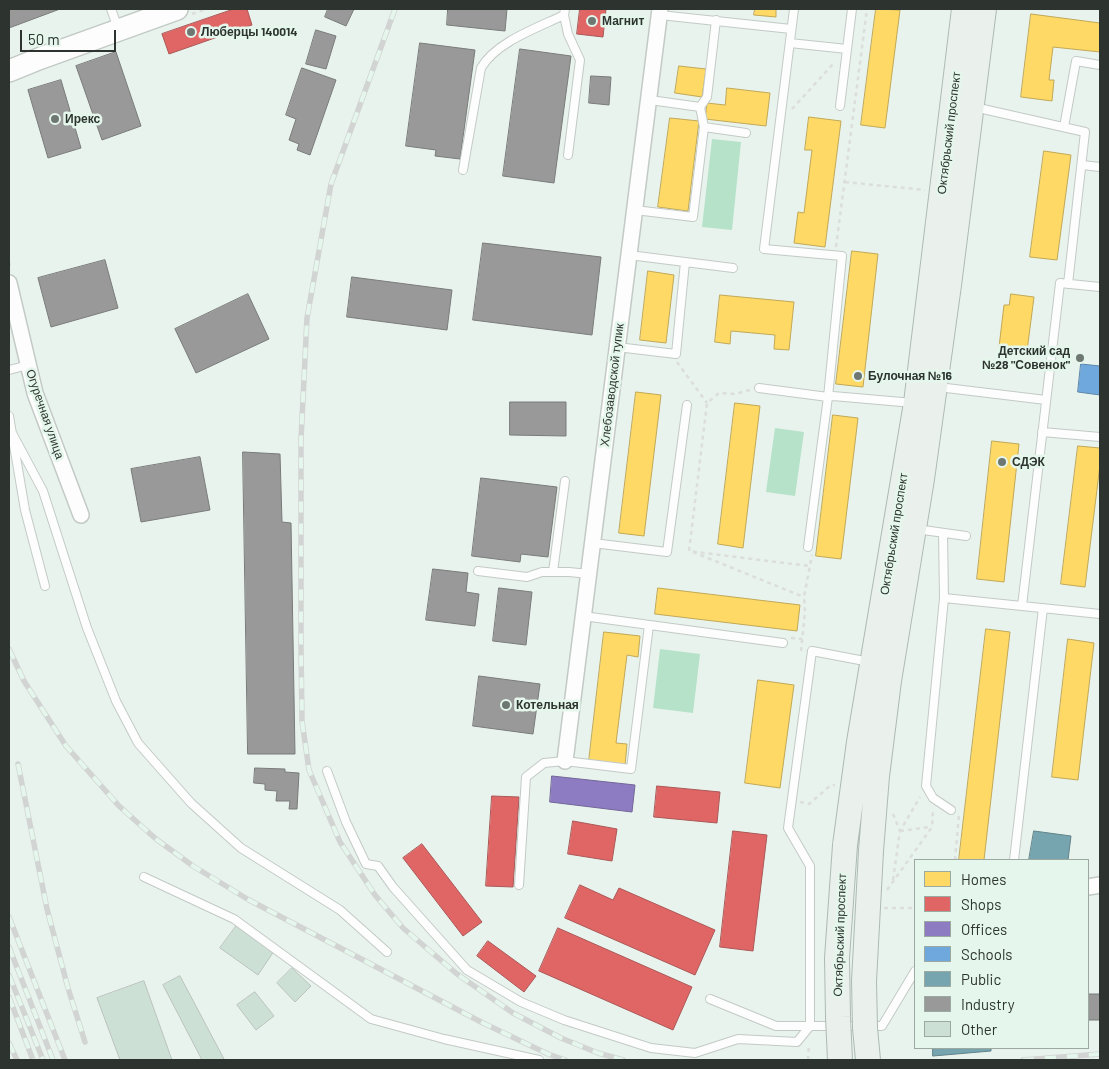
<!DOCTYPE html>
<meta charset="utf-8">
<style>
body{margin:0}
#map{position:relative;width:1109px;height:1069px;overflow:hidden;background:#e9f3ed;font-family:Barlow,sans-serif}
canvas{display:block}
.frame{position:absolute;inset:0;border:10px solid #2d3430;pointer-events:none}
.legend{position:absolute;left:914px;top:859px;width:175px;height:190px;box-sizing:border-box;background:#e5f7ec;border:1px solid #9ba9a1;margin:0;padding:6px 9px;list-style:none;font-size:15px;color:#2d3430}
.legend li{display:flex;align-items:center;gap:10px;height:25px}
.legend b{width:25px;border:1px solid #9ba9a1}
.scale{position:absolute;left:20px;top:30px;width:96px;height:22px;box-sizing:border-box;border:2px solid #2d3430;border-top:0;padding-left:6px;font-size:15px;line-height:18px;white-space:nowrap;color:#2d3430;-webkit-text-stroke:4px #e5f7ec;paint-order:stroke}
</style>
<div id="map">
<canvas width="1109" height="1069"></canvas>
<div class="frame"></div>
<ul class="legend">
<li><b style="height:14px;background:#ffd966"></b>Homes</li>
<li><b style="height:14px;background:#e06666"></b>Shops</li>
<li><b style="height:14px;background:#8e7cc3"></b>Offices</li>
<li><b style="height:14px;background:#6fa8dc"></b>Schools</li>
<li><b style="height:14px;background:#76a5af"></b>Public</li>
<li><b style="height:14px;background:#999"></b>Industry</li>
<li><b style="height:14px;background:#cde0d5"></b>Other</li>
</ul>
<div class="scale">50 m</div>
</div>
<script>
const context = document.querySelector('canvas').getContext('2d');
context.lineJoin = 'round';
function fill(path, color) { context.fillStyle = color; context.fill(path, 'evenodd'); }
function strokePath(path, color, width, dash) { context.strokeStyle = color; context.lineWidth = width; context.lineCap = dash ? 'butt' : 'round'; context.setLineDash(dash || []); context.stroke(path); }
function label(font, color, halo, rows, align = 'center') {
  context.font = font + ' Barlow,sans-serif'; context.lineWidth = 5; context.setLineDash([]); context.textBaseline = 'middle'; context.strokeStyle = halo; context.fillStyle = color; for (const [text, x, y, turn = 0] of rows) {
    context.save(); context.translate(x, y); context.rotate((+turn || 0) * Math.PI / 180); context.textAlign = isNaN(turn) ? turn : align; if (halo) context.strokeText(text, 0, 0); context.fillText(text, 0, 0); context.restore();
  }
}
const green = new Path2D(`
 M 712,139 L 741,142 L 732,230 L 702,227 Z
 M 775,428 L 804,432 L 795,496 L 766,492 Z
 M 660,649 L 700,654 L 693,713 L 653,708 Z`);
const homes = new Path2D(`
 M 755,9 L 776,9 L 776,17 L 754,15 Z
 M 876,9 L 900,10 L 885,128 L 861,125 Z
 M 1031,14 L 1100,23 L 1100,52 L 1053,47 L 1049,80 L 1054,80 L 1052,101 L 1021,97 Z
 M 679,66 L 706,69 L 702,97 L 675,93 Z
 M 727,88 L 770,93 L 766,126 L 705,119 L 707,103 L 725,105 Z
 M 809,117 L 841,121 L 825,247 L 794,243 L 798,212 L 804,213 L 812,150 L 805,150 Z
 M 670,118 L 699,121 L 688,211 L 658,207 Z
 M 1044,151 L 1071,155 L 1057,260 L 1030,257 Z
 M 852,251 L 878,254 L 863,387 L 836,384 Z
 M 648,271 L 674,275 L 666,343 L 640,340 Z
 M 1011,294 L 1034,297 L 1027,351 L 999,347 L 1004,305 L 1009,305 Z
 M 720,295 L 794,302 L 789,350 L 774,349 L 775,335 L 731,331 L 730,344 L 715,342 Z
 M 636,392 L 661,395 L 644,536 L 619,533 Z
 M 735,403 L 760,406 L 743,548 L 718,544 Z
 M 833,415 L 858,418 L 841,559 L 816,556 Z
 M 992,441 L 1019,444 L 1004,582 L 977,579 Z
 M 1078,446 L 1100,448 L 1100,465 L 1085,587 L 1061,584 Z
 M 658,588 L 800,605 L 797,631 L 655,614 Z
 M 986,629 L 1010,632 L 984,860 L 959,860 Z
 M 604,632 L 640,636 L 638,657 L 627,655 L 616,743 L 627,744 L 625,766 L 589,761 Z
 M 1068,639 L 1094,643 L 1078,780 L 1052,777 Z
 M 758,680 L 794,685 L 780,788 L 745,783 Z`);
const shops = new Path2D(`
 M 234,9 L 247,9 L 252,25 L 169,54 L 162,34 Z
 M 580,9 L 606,9 L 603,37 L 577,34 Z
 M 657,786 L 720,792 L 717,823 L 654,817 Z
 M 492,796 L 519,797 L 513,887 L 486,886 Z
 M 573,821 L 617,829 L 612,861 L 568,854 Z
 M 733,831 L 767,835 L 753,951 L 720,947 Z
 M 422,844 L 482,922 L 463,936 L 403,858 Z
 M 580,885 L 613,900 L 619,888 L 715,930 L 695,975 L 565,918 Z
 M 558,928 L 692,987 L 673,1030 L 539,971 Z
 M 488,941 L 536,976 L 524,992 L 477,956 Z`);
const offices = new Path2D(`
 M 552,776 L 635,785 L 632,812 L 550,802 Z`);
const schools = new Path2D(`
 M 1081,364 L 1100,366 L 1100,395 L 1078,392 Z`);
const public = new Path2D(`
 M 1034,831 L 1071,836 L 1068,860 L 1029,860 Z
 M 933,1048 L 991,1048 L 991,1051 L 933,1056 Z`);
const industry = new Path2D(`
 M 9,9 L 60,9 L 9,28 Z
 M 328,9 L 354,9 L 346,26 L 325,17 Z
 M 448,9 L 507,9 L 505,31 L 447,25 Z
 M 316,30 L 336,36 L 326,69 L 306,64 Z
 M 420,43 L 475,50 L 460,159 L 435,156 L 436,150 L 406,146 Z
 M 520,49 L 571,56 L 554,183 L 503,176 Z
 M 116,52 L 141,126 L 102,140 L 76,66 Z
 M 302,68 L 336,80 L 310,155 L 297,150 L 299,144 L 289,140 L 296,119 L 286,115 Z
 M 591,76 L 611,77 L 609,105 L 589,103 Z
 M 61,80 L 81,148 L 48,158 L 28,90 Z
 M 483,243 L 601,257 L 592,335 L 473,320 Z
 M 105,260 L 118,308 L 51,327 L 38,278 Z
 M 352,277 L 452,290 L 447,330 L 347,317 Z
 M 248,294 L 269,339 L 196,373 L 175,329 Z
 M 510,402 L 566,402 L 566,436 L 510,435 Z
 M 243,452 L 280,454 L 282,522 L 291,523 L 295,754 L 248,754 Z
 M 200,457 L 210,510 L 141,522 L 131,469 Z
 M 481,478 L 557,487 L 548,557 L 521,554 L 520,562 L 472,556 Z
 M 433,569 L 468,573 L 466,592 L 479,594 L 475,626 L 426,620 Z
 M 499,588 L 532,592 L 526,645 L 493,641 Z
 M 479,676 L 540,684 L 533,734 L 473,726 Z
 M 255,768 L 285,769 L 285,772 L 299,773 L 297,809 L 289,809 L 290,801 L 276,801 L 277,791 L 265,790 L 265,784 L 254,783 Z
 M 1088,994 L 1100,994 L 1100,1020 L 1088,1020 Z`);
const building = new Path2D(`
 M 237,925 L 274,951 L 258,975 L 220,948 Z
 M 292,968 L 311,986 L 295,1002 L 277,983 Z
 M 180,976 L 224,1059 L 221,1060 L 202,1060 L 163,985 Z
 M 144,981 L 172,1060 L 120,1060 L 97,998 Z
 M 255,992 L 274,1016 L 256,1030 L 237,1005 Z`);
const path = new Path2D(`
 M 192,14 L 206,9
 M 792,109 L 834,63
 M 845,182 L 925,190
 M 836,247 L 867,9
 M 9,262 L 11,270
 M 677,362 L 707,403
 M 750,390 L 735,394 L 719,393 L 707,403 L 689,551 L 809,566
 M 693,552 L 804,597
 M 791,638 L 802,639
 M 801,651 L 805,612 L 804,597 L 812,555
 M 800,802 L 809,804 L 831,785 L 835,785
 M 893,814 L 900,831
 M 900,831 L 930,827
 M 955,860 L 959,815
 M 893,880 L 900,831 L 920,797
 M 887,890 L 932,827 L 933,810
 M 884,908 L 915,908
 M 808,1060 L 809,1044`);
const lane = new Path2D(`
 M 111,9 L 118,28
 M 794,9 L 764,249 L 842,256 L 828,397 L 833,396 L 913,403
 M 564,15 L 568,34 L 580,60 L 568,155
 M 660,15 L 791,29
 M 790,43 L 847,49
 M 650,100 L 700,107 L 707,97 L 716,20
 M 840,106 L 852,9
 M 974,107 L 1085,132 L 1068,284
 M 704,127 L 746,133
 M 1064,127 L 1076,61 L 1100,65
 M 1082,165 L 1100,167
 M 463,170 L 481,68 C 496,42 537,28 564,15 L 565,9
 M 635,210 L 693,217 L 704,127 L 700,107
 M 629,255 L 733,268
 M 617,347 L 676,354 L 685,262
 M 9,370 L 28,365
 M 938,387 L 1046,400
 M 759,388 L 828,397 L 808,547
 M 9,416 L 25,510 L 45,586
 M 1042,432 L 1100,437
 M 12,433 L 43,491 L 87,628 L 116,701 L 138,743 L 191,803 L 241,848 L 340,910 L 387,952
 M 916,529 L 966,536
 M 943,533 L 944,598 L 926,786 L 933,798 L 951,810
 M 593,543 L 667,552 L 687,405
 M 478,571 L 527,577 L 542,572 L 569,572 L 589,574
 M 553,572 L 565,481
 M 944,598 L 1100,614
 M 1022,606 L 1060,283 L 1100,287
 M 583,616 L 783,643
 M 327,771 L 346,822 L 366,864 L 378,866 L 393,887 L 467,970 L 521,1002 L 564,1020 L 651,1048 L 695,1053 L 738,1039 L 797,1042 L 810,1026 L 810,866 L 788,828 L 812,651 L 870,662
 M 1014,860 L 1043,608
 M 144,877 L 234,919 L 371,1019 L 444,1039 L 539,1060
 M 519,885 L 526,777 L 544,763 L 565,761 L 631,769 L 649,625
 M 710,999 L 776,1026 L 882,1026 L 915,971`);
const street = new Path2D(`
 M 9,283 L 35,393 L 81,515
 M 565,761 L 660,9
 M 1088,887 L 1100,885`);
const secondary = new Path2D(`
 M 9,71 L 41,58 L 177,9`);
const primary = new Path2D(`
 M 845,845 L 859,742 L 916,403 L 964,9
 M 871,851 L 877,776 L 889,681 L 922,479 L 949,285 L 984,9`);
const rail = new Path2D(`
 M 395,9 L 331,184 L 307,318 L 301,440 L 301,647 L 302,721 L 309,770 L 340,842 L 375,895 L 403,928 L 457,974 L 513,1013 L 561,1038 L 598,1053 L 623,1060
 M 9,649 L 24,681 L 66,746 L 119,806 L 156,839 L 193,866 L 249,900 L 483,1023 L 548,1054 L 565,1060
 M 18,764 L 47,909 L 68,988 L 85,1042
 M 9,917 L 65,1060
 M 9,947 L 53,1060
 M 9,975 L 43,1060
 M 9,997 L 33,1060
 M 9,1043 L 17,1060
 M 1023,1060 L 1100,1054`);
const primaryBridge = new Path2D(`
 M 840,1060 L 838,1017 L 837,958 L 845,845
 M 868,1060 L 865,1028 L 864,981 L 871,851`);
const markers = [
 [592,21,5,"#6f7772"],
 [191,32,5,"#6f7772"],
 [55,119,5,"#6f7772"],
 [1080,358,5,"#6f7772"],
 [858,376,5,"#6f7772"],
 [1002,462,5,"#6f7772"],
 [506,705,5,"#6f7772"]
];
const poiNames = [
 ["Магнит",602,21],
 ["Люберцы 140014",201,32],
 ["Ирекс",65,119],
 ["Детский сад",1070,351,"right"],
 ["№28 \"Совенок\"",1070,365,"right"],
 ["Булочная №16",868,376],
 ["СДЭК",1012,462],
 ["Котельная",516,705]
];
const streetNames = [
 ["Октябрьский проспект",949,133,-83],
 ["Хлебозаводской тупик",612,385,-83],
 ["Огуречная улица",45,414,71],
 ["Октябрьский проспект",894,534,-81],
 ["Октябрьский проспект",840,935,-88]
];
fill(green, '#b5e2c8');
fill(homes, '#ffd966');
strokePath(homes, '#c0a856', 1);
fill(shops, '#e06666');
strokePath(shops, '#aa5756', 1);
fill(offices, '#8e7cc3');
strokePath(offices, '#716697', 1);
fill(schools, '#6fa8dc');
strokePath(schools, '#5b85a8', 1);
fill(public, '#76a5af');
strokePath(public, '#608389', 1);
fill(industry, '#999');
strokePath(industry, '#797b7a', 1);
fill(building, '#cde0d5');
strokePath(building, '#bac2bd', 1);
strokePath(lane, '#c3cac6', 10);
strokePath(street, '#c3cac6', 18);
strokePath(secondary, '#c3cac6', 24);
strokePath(primary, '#adbab3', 26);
strokePath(path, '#dbdedc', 2.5, [4, 4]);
strokePath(lane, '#fcfdfc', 8);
strokePath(street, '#fcfdfc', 15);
strokePath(secondary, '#fcfdfc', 21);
strokePath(primary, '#eaf0ec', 24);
strokePath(rail, '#d1d4d2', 5.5);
strokePath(rail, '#e5f7ec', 4, [11]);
strokePath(primaryBridge, '#adbab3', 26, []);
strokePath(primaryBridge, '#eaf0ec', 24);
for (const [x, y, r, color] of markers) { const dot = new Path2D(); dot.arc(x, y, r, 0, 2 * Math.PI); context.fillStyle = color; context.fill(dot); strokePath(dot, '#e5f7ec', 2); }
label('bold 12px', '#2d3430', '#e5f7ec', poiNames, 'left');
label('12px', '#2d3430', '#e5f7ec', streetNames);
</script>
